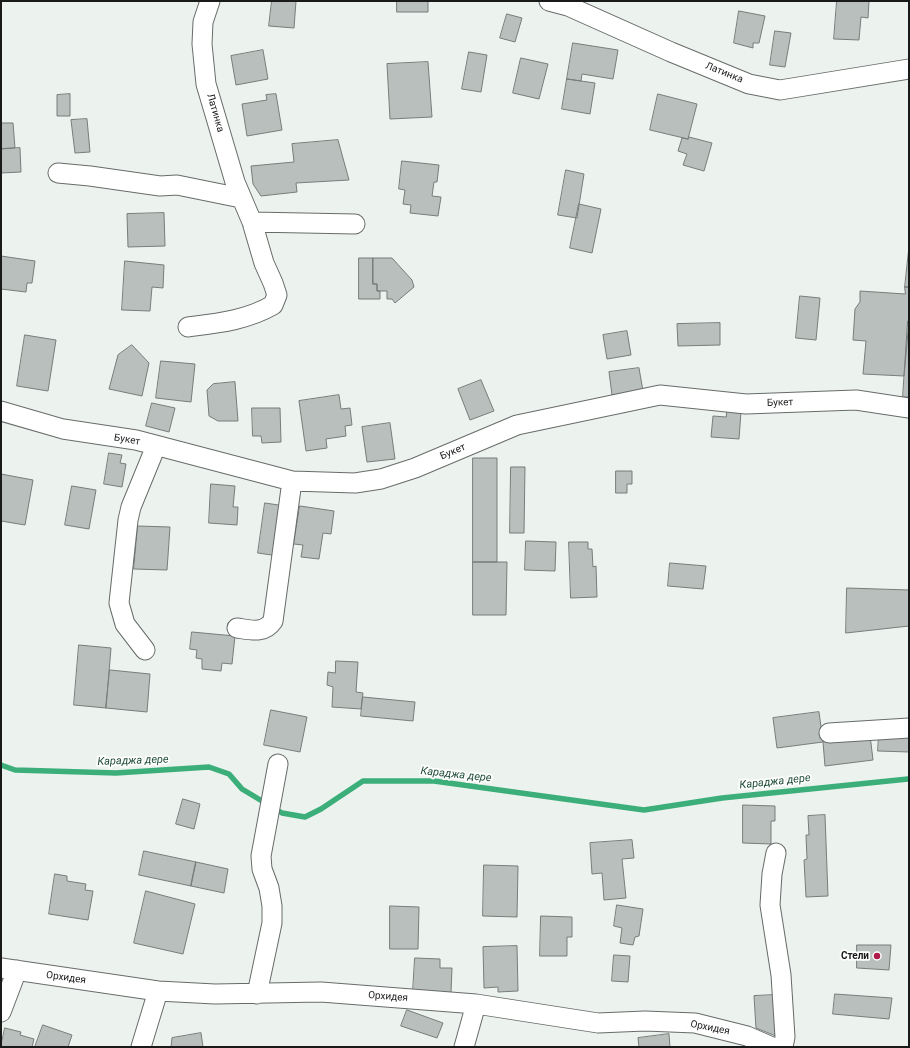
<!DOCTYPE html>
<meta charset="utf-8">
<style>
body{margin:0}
#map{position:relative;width:910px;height:1048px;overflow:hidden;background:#ecf2ee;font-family:Roboto,sans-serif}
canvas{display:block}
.frame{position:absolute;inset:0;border:2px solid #191b1a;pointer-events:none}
</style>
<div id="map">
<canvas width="910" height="1048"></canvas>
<div class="frame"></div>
</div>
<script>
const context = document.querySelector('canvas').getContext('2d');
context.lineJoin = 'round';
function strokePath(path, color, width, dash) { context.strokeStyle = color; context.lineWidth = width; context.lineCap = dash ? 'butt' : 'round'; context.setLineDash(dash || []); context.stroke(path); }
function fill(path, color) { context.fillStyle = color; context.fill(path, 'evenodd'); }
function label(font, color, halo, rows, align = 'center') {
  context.font = font + ' Roboto,sans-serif'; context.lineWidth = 3.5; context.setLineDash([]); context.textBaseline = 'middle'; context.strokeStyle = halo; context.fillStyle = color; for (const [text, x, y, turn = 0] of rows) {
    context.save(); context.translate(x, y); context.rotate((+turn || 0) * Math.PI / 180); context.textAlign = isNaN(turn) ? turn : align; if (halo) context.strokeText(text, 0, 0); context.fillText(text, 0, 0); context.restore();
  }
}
const stream = new Path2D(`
 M 1,765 L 15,770 L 116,773 L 209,767 L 229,774 L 242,789 L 282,813 L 305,817 L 321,809 L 363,781 L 434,781 L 644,810 L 722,798 L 908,779`);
const building = new Path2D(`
 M 272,1 L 296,1 L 294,28 L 269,26 Z
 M 397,1 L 428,1 L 428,12 L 397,12 Z
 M 837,1 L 869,1 L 868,18 L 861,17 L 859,40 L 834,39 Z
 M 739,11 L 765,16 L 759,43 L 753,43 L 753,48 L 734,43 Z
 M 507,14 L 522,18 L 515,42 L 500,38 Z
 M 775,31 L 791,33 L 785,67 L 770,65 Z
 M 573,43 L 618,50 L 613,79 L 582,74 L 581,81 L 567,79 Z
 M 263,50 L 268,79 L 236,85 L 231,56 Z
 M 469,52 L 487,55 L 481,92 L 462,89 Z
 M 521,58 L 548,64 L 539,99 L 513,93 Z
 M 428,62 L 432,117 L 390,119 L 387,64 Z
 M 567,79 L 595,83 L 590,114 L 562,109 Z
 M 70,94 L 70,116 L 57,116 L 57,95 Z
 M 276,94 L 282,130 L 247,136 L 242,104 L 267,100 L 266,95 Z
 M 658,94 L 697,104 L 688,139 L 650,130 Z
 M 87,119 L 90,152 L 75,153 L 71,120 Z
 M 1,123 L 13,123 L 15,148 L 1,149 Z
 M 689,137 L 712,143 L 704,171 L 683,165 L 687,154 L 678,151 L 682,138 L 688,139 Z
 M 338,140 L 349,180 L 296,183 L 297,192 L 261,196 L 253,184 L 251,166 L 294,162 L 292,144 Z
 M 20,148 L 21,172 L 1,173 L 1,149 Z
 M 402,161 L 439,165 L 437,182 L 434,182 L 432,196 L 441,197 L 438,216 L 410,213 L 411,205 L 403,204 L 405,190 L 399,189 Z
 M 566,170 L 584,174 L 577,218 L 558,215 Z
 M 579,204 L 601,209 L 592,253 L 570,248 Z
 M 164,213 L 165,246 L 128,247 L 127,214 Z
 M 909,247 L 909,287 L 905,287 Z
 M 1,256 L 35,261 L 32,283 L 27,283 L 26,292 L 1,289 Z
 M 359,258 L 373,258 L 373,284 L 377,284 L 377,291 L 380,291 L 380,299 L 359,299 Z
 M 373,258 L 392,258 L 412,280 L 414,287 L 395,303 L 392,299 L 387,299 L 387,291 L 377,291 L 377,284 L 373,284 Z
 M 125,261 L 164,265 L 163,288 L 152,287 L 150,311 L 122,310 Z
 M 905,287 L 909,287 L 909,321 L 904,376 L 863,374 L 866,341 L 853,340 L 855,309 L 860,302 L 860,291 L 905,294 Z
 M 800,296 L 820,298 L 816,340 L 796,338 Z
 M 908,321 L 909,321 L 909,397 L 903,397 Z
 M 720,323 L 720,345 L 678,346 L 677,324 Z
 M 627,331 L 631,355 L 607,359 L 603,335 Z
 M 25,335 L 56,340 L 48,391 L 17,386 Z
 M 132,345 L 149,363 L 142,396 L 109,389 L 118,355 Z
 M 161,361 L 195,364 L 191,402 L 156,398 Z
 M 639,368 L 643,391 L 612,395 L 609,372 Z
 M 481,380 L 494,411 L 470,420 L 458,389 Z
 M 235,382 L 238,421 L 218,421 L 209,416 L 207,390 L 213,384 Z
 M 339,395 L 341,409 L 350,408 L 352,425 L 345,426 L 346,436 L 326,439 L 327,448 L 306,451 L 299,401 Z
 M 152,403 L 175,408 L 169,432 L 146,426 Z
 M 252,408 L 280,408 L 281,442 L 262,443 L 261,436 L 253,436 Z
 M 727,410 L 741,412 L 739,439 L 711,437 L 713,416 L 726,417 Z
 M 390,423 L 395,459 L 367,462 L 362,427 Z
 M 109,453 L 122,455 L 120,463 L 126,464 L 122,487 L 104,484 Z
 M 473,458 L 497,458 L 497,562 L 473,562 Z
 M 511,467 L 525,467 L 524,533 L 510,533 Z
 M 616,471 L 632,471 L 632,484 L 627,484 L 627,493 L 616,493 Z
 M 1,474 L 33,480 L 25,525 L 1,521 Z
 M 211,484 L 235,486 L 233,507 L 238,507 L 237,525 L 209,523 Z
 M 72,486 L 96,490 L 89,529 L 65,525 Z
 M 265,503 L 285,506 L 278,556 L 258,553 Z
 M 300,506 L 334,511 L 331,534 L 323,533 L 319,559 L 301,557 L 303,545 L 294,544 Z
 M 138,526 L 170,527 L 167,570 L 134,569 Z
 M 526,541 L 556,542 L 555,571 L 525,570 Z
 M 569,542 L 588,542 L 588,549 L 592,549 L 593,567 L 596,566 L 597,597 L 571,598 Z
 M 473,562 L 507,562 L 506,615 L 473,615 Z
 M 670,563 L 706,566 L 703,589 L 668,586 Z
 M 847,588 L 909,590 L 909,626 L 846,633 Z
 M 192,632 L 235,636 L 232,664 L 222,663 L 221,671 L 202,669 L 202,659 L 196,658 L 197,650 L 190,649 Z
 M 79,645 L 111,648 L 106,708 L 74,705 Z
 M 336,661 L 358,662 L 356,692 L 363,693 L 361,709 L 332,707 L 333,687 L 327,685 L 328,672 L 335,673 Z
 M 110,670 L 150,674 L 147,712 L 106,708 Z
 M 363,697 L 415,702 L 413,721 L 361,716 Z
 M 271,710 L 307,717 L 300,752 L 264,745 Z
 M 819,712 L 823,742 L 777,748 L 773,718 Z
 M 879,734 L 909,736 L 909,752 L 878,751 Z
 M 870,735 L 873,760 L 825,766 L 823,742 Z
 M 183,799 L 200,804 L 194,829 L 176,824 Z
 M 743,805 L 775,806 L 775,821 L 771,821 L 771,844 L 743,843 Z
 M 825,815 L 828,896 L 806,897 L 804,860 L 807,859 L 806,835 L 809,835 L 808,816 Z
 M 632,840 L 634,858 L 622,859 L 626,898 L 604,900 L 602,873 L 592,874 L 590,843 Z
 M 144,851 L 196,862 L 191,886 L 139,875 Z
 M 196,862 L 228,869 L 224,893 L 191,886 Z
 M 484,865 L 518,866 L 517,917 L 483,916 Z
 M 55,874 L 67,876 L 67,881 L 86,884 L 85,890 L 93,891 L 88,920 L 49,914 Z
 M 146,891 L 195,904 L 183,954 L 134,943 Z
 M 617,905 L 643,909 L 639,936 L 635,937 L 633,945 L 620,943 L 622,928 L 614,926 Z
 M 390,906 L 419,907 L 418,949 L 390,949 Z
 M 541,916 L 572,917 L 572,937 L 567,937 L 567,956 L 540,956 Z
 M 857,945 L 891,945 L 889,970 L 857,968 Z
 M 517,946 L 518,991 L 498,992 L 498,987 L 484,988 L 483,947 Z
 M 614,955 L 630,956 L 628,982 L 612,981 Z
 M 415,958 L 440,959 L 440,968 L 452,968 L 451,993 L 413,991 Z
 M 835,994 L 892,998 L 889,1019 L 833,1014 Z
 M 774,995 L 776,1036 L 756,1028 L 754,996 Z
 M 407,1010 L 443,1023 L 437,1038 L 401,1026 Z
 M 43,1025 L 72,1035 L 68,1047 L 35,1047 Z
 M 5,1028 L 21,1032 L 20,1035 L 34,1039 L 32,1047 L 1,1047 Z
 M 201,1033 L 203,1047 L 171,1047 L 172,1038 Z
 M 669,1034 L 670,1047 L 639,1047 L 638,1038 Z`);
const minor = new Path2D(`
 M 549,1 L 568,6 L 671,52 L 749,84 L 780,90 L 909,69
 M 58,173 L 90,176 L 160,186 L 177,185 L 241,198
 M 252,222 L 355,224
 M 188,327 C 219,323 247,320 273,305 L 277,295 L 273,283 L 264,263 L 252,222 L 235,182 L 206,84 L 202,44 L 203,22 L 210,1
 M 1,411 L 63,429 L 136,440 L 292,481 L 355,483 L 381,479 L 415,468 L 517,425 L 660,395 L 746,404 L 856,400 L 909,408
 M 237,628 C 251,630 264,634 273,621 L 292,481
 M 145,650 L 125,624 L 119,603 L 128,520 L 131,507 L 156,446
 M 829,733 L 909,728
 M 776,853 L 772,874 L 770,905 L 781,975 L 785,1037 L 783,1047
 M 1,968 L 158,991 L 215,994 L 321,992 L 476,1004 L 598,1023 L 645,1021 L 695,1023 L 747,1036 L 772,1047
 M 257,994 L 272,923 L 272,906 L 269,888 L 262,869 L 261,856 L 278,764
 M 1,1012 L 17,970
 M 141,1047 L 158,991
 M 464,1047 L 476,1004`);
const markers = [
 [877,956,4,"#ae1b49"]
];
const streetNames = [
 ["Латинка",724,73,22],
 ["Латинка",215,113,74],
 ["Букет",780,403,-2],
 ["Букет",127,440,10],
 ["Букет",453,452,-23],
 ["Орхидея",66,978,8],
 ["Орхидея",388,997,4],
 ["Орхидея",710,1028,11]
];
const poiNames = [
 ["Стели",869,956]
];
const waterNames = [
 ["Караджа дере",133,761,-2],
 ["Караджа дере",456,775,6],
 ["Караджа дере",775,782,-6]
];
strokePath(stream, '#3cae7a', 5.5);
fill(building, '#b9bfbc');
strokePath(building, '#777d7a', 1);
strokePath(minor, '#676c69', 21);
strokePath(minor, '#fff', 19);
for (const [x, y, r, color] of markers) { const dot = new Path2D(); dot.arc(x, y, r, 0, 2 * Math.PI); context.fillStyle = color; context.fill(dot); strokePath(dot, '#fff', 1.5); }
label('10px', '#191b1a', '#fff', streetNames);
label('bold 10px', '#191b1a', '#fff', poiNames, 'right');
label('italic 11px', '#1e4c36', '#fff', waterNames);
</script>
